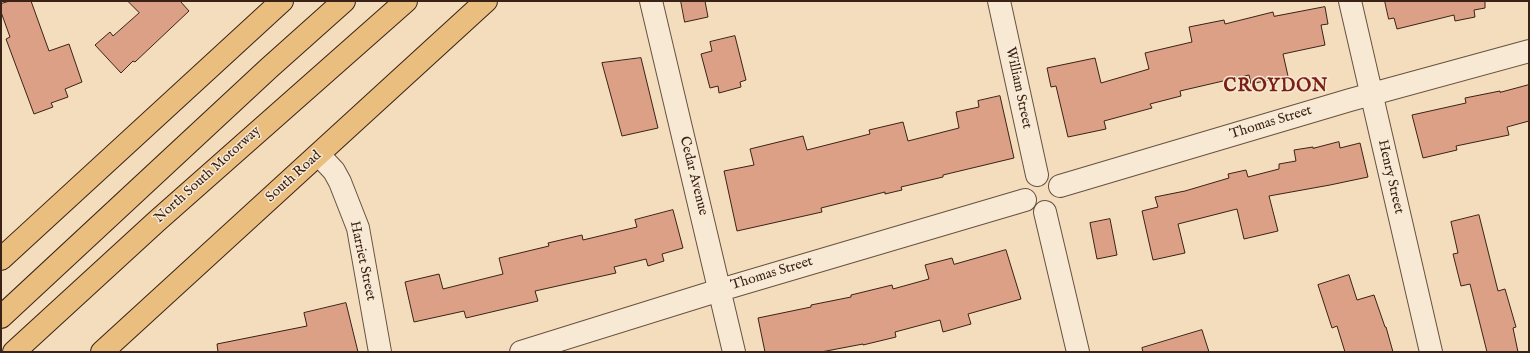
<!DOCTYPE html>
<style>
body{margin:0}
#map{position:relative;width:1530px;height:353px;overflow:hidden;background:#f3ddbd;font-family:"IM FELL English",serif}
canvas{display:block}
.frame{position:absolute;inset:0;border:2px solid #3a2216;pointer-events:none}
</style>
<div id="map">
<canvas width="1530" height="353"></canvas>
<div class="frame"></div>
</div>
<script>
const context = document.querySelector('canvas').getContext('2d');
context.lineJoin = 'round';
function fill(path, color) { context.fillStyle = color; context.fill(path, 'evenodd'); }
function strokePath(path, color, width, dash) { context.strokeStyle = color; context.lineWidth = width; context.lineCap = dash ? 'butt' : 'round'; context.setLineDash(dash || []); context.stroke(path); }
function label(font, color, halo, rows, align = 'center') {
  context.font = font + ' "IM FELL English",serif'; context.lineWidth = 3; context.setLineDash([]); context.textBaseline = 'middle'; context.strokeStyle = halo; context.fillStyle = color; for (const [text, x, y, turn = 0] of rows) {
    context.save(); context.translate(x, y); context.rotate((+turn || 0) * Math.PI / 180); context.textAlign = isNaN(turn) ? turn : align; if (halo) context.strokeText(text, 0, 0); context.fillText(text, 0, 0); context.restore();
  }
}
const building = new Path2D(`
 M 10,1 L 31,1 L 49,51 L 69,44 L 82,82 L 65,89 L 68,97 L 51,103 L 53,107 L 34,114 L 6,39 L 10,37 L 1,12 L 1,4 Z
 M 128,1 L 180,1 L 189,11 L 135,62 L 133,61 L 121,73 L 95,45 L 110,32 L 113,36 L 139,13 Z
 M 681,1 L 705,1 L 708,17 L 685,22 Z
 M 1385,1 L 1485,1 L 1485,8 L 1474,10 L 1475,17 L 1455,21 L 1454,15 L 1397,29 L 1394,18 L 1389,19 Z
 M 1325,7 L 1328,24 L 1321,25 L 1325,45 L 1283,54 L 1288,76 L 1251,84 L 1249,75 L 1180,91 L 1181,96 L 1150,104 L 1152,108 L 1104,121 L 1106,129 L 1068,137 L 1056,86 L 1051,87 L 1047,68 L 1095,58 L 1101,83 L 1149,69 L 1145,53 L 1192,42 L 1189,27 L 1224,20 L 1225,24 L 1273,12 L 1274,16 Z
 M 735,36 L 746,80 L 740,82 L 741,87 L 719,93 L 718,86 L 710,88 L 701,54 L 712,51 L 710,42 Z
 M 641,58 L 658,128 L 622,136 L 602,63 Z
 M 1529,85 L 1529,121 L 1507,127 L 1509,135 L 1456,146 L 1457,150 L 1423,158 L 1412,115 L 1466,103 L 1465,98 L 1500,91 L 1500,92 Z
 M 1000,96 L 1014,158 L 943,175 L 943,177 L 901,187 L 902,190 L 885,194 L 885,192 L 821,208 L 822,212 L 737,231 L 724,171 L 754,165 L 750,149 L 803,136 L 807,150 L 870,134 L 869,130 L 903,122 L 908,141 L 959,128 L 956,112 L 979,107 L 978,101 Z
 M 1339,142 L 1340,148 L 1360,143 L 1368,177 L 1330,185 L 1269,196 L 1278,231 L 1244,239 L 1237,209 L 1178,224 L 1185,253 L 1153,260 L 1142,211 L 1158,207 L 1155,197 L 1185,191 L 1229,178 L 1228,174 L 1246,170 L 1248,177 L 1279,169 L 1279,164 L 1296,161 L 1294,150 L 1313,147 L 1313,148 Z
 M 673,210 L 683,248 L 662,254 L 664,261 L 648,266 L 646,259 L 614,267 L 616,273 L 535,291 L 538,301 L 466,318 L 464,311 L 414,322 L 405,282 L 439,274 L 443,289 L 503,274 L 499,258 L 549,246 L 548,243 L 582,235 L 583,240 L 637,227 L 635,220 Z
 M 1479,215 L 1498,291 L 1505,289 L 1516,327 L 1513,328 L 1518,352 L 1487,352 L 1470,284 L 1461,286 L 1453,254 L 1458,253 L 1451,222 Z
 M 1110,219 L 1117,255 L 1097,259 L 1090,223 Z
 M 1006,250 L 1021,299 L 968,314 L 971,324 L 943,332 L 940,320 L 895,332 L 896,337 L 863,345 L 863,344 L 821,352 L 765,352 L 758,318 L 811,307 L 811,305 L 851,297 L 851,295 L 892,285 L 893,289 L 929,279 L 925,265 L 952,258 L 954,264 Z
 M 1349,275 L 1357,300 L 1374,295 L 1385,327 L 1386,327 L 1393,352 L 1345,352 L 1337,326 L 1332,328 L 1318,285 Z
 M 346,303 L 358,352 L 218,352 L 217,344 L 307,326 L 304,313 Z
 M 1202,330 L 1209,352 L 1143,352 L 1142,348 Z`);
const minor = new Path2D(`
 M 651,1 L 734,352
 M 999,1 L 1037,175
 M 1350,1 L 1431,352
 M 319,155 L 334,171 L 340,182 L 358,228 L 380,352
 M 1060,186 L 1350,100 L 1529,51
 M 1045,212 L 1078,352
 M 521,352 L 720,290 L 1025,200`);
const primary = new Path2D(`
 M 1,259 L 282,1
 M 102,352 L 486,1`);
const motorway = new Path2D(`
 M 1,317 L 269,68 L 344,1
 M 14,352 L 157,221 L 406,1`);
const streetNames = [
 ["William Street",1018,88,78],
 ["Thomas Street",1271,123,-17],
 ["North South Motorway",208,175,-42],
 ["Cedar Avenue",693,176,76],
 ["South Road",294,177,-42],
 ["Henry Street",1390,177,77],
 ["Harriet Street",362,261,78],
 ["Thomas Street",772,274,-17]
];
const districtNames = [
 ["CROYDON",1276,87]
];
fill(building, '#dca086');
strokePath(building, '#3a2216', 1);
strokePath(minor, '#685140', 24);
strokePath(primary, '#3a2216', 24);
strokePath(motorway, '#3a2216', 24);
strokePath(minor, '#f7e9d4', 22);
strokePath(primary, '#eabe7e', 22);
strokePath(motorway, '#eabe7e', 22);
label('14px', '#3a2216', '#f7e9d4', streetNames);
context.letterSpacing = '1px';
label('bold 18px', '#7a1f14', '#f7e9d4', districtNames);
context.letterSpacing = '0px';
</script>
